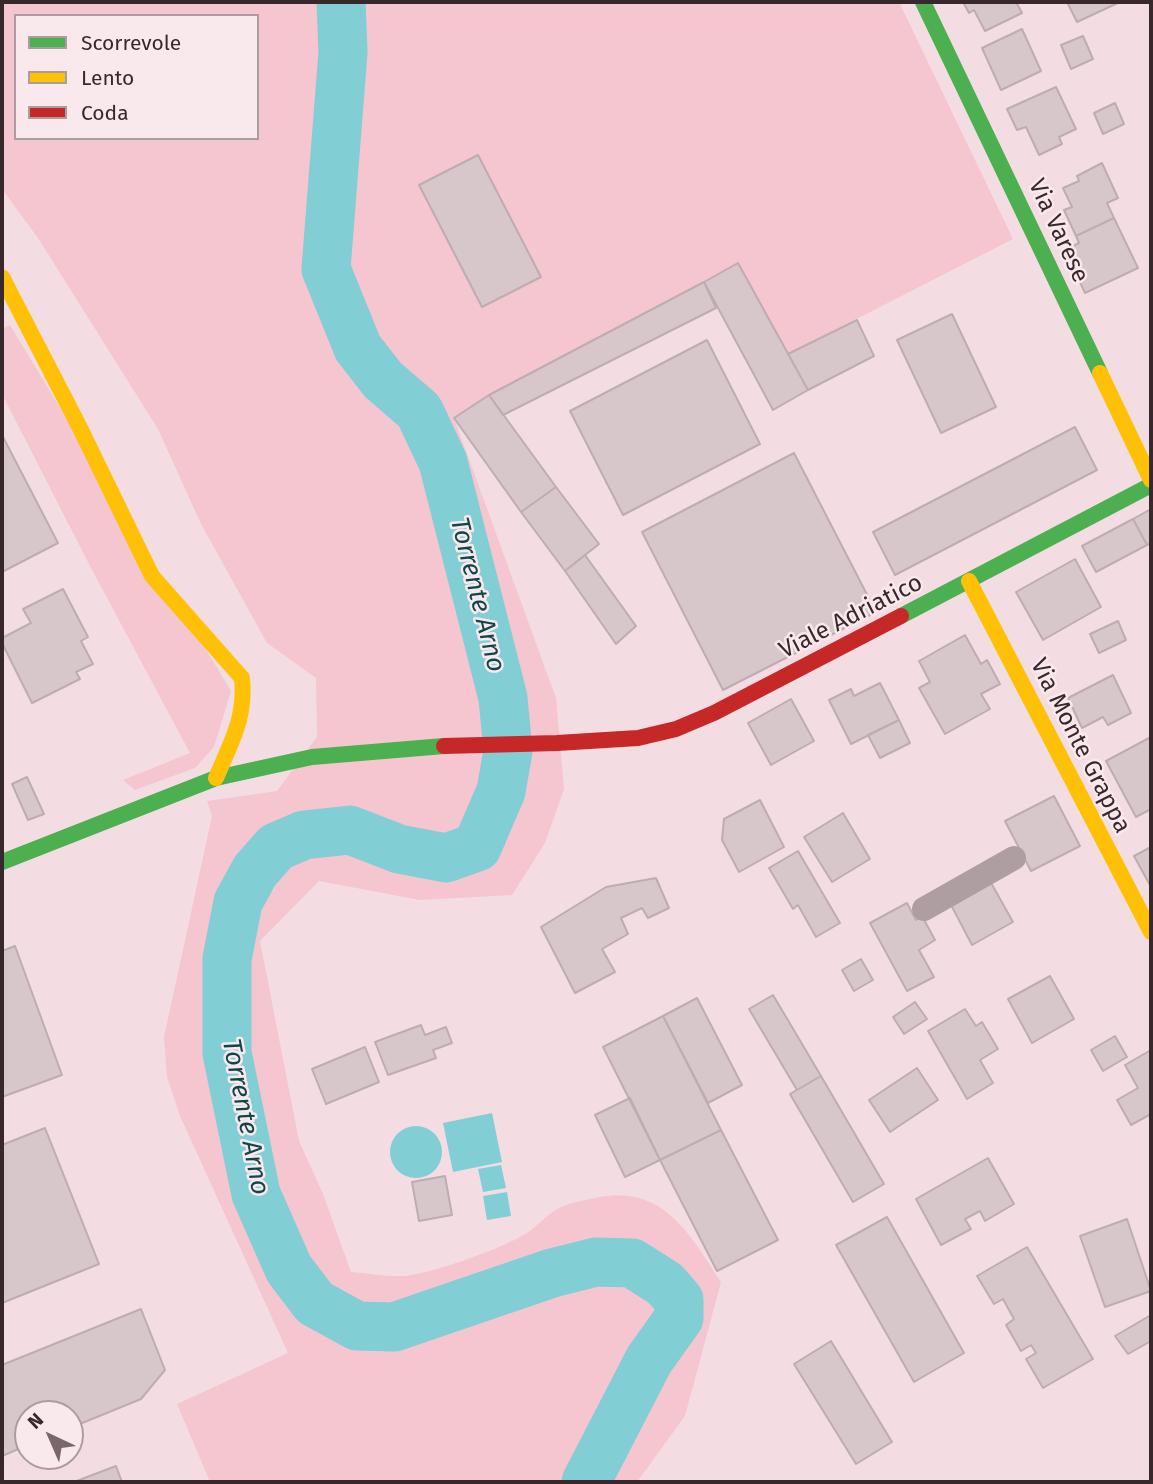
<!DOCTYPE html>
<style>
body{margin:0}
#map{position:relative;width:1153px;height:1484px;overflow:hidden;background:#f4dde2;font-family:"Fira Sans",sans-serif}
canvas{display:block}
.frame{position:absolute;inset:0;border:4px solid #38282c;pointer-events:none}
.legend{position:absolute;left:14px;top:14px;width:245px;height:126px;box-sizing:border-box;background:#fae9ec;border:2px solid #ac9c9f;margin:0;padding:9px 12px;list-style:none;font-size:21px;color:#38282c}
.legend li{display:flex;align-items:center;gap:14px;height:35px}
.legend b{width:35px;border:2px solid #ac9c9f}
.north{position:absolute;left:14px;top:1400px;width:70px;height:70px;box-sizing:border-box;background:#fae9ec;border:2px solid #ac9c9f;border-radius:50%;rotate:316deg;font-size:19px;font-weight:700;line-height:28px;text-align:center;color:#38282c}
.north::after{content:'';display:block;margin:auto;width:24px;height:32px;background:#7a676c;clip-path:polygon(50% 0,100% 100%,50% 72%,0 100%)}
</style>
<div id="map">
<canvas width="1153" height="1484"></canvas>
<div class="frame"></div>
<ul class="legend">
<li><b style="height:9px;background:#4caf50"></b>Scorrevole</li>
<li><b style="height:9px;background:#ffc107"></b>Lento</li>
<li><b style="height:9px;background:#c62828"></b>Coda</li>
</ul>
<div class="north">N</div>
</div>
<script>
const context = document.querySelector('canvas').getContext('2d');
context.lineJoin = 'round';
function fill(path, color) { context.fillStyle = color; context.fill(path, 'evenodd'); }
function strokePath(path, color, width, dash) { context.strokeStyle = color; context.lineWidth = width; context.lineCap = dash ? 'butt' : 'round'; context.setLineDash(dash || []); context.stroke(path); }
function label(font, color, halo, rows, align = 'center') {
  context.font = font + ' "Fira Sans",sans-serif'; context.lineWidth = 5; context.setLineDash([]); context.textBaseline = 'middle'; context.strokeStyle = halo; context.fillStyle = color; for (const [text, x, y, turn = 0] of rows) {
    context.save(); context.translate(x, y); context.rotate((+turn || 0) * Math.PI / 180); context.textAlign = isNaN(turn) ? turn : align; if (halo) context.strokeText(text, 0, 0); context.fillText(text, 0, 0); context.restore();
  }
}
const green = new Path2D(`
 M 2,2 L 899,2 L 1013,239 L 788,354 L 737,264 L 489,395 L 454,418 L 556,698 L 564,789 L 545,843 L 512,895 L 420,900 L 319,881 L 260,941 L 299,1141 L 323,1194 L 351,1272 C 368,1273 387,1277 404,1276 C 430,1274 497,1250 520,1237 C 533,1231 542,1219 554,1211 C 567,1203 585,1200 600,1197 C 664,1185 691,1236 721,1282 L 685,1416 L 637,1482 L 210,1482 L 177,1404 L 288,1353 L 180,1116 L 167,1077 L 164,1037 L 212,816 L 207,801 L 277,791 L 317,737 L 316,678 L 267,643 L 201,524 L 158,429 L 38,238 L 2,189 ZM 16,16 L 257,16 L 257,138 L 16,138 Z
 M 10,325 L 231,691 L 214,747 L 195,768 L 135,790 L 123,780 L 190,753 L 90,566 L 2,394 L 2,329 Z`);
const water = new Path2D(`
 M 492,1113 L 502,1162 L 453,1172 L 443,1123 Z
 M390 1152a26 26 0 1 1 52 0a26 26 0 1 1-52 0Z
 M 501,1165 L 506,1188 L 483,1192 L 478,1169 Z
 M 507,1192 L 511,1216 L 487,1220 L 483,1196 Z`);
const river = new Path2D(`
 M 341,2 L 343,52 L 326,269 L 358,348 L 383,380 L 419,411 L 443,462 L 503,698 L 508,751 L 501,791 L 477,847 L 446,858 L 399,849 L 350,830 L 304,835 L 276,847 L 255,871 L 238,902 L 227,959 L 227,1053 L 256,1194 L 289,1269 L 315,1303 L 357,1326 L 394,1327 L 552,1273 L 596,1262 L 632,1263 L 665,1284 L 679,1300 L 679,1318 L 649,1360 L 586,1482`);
const building = new Path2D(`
 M 963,2 L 1016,2 L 1022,13 L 985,31 L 974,10 L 969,13 Z
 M 1067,2 L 1120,2 L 1077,22 Z
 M 1022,29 L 1041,71 L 1001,90 L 982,48 Z
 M 1083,36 L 1093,59 L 1071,69 L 1061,45 Z
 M 1056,87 L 1076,129 L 1059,137 L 1062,144 L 1039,155 L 1026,127 L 1017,130 L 1007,109 Z
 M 1115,103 L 1124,124 L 1103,134 L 1094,113 Z
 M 478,155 L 541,277 L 482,307 L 419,185 Z
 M 1102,163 L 1118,198 L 1107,203 L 1114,218 L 1076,236 L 1064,210 L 1072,207 L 1063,188 L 1079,181 L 1077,176 Z
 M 1114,218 L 1138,268 L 1085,293 L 1065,250 L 1079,243 L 1076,236 Z
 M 738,263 L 808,390 L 773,410 L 704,282 Z
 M 704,282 L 716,308 L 503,415 L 489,395 Z
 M 952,314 L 996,407 L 941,433 L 897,340 Z
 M 857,320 L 874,356 L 808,390 L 788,354 Z
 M 707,340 L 760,444 L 623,515 L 570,411 Z
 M 489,395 L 556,487 L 521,512 L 454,418 Z
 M 1075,427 L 1097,470 L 895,575 L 873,532 Z
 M 2,435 L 58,543 L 2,572 Z
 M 794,453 L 876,612 L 723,690 L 642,532 Z
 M 556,487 L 599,544 L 565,571 L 521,512 Z
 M 1151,509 L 1151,543 L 1147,545 L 1133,519 Z
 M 1133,519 L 1147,545 L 1096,572 L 1082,546 Z
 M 585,555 L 636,626 L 616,644 L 565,571 Z
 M 1075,559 L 1101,607 L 1043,640 L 1016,592 Z
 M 63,589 L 88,637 L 81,641 L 93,664 L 76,672 L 80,679 L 32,703 L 2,643 L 2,638 L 31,623 L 23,609 Z
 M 1118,621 L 1126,640 L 1099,653 L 1090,634 Z
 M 965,635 L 981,664 L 987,660 L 1000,684 L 981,694 L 990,709 L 945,734 L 919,688 L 930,682 L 919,661 Z
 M 1113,675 L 1131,713 L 1108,725 L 1103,717 L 1082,728 L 1068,698 Z
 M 880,683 L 899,720 L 851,744 L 829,700 L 851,689 L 854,696 Z
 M 791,699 L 814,741 L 771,765 L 748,723 Z
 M 899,720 L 910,743 L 880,758 L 868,735 Z
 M 1151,737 L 1151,809 L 1136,817 L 1106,761 Z
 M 27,777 L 44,814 L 28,820 L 12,784 Z
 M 1054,796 L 1080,846 L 1031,871 L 1005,821 Z
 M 760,800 L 784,847 L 739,872 L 722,840 L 724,819 Z
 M 843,813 L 870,859 L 832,882 L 804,837 Z
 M 1151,847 L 1151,887 L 1134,856 Z
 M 798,851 L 840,923 L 816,937 L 798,905 L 793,909 L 769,868 Z
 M 656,878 L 669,908 L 648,918 L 642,908 L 621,918 L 628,934 L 602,949 L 615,972 L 575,993 L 541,927 L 606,887 Z
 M 990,881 L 1013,922 L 972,945 L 950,903 Z
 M 907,903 L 916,920 L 922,916 L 935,940 L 919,950 L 934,977 L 907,991 L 870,923 Z
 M 15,946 L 62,1075 L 2,1097 L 2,951 Z
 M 861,959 L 873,980 L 854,991 L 842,970 Z
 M 1050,976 L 1074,1019 L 1032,1043 L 1008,999 Z
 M 773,995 L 821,1076 L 797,1090 L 749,1009 Z
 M 697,998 L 742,1085 L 708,1103 L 663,1016 Z
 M 915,1002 L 927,1019 L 904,1034 L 893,1017 Z
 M 965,1009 L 976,1026 L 982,1022 L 998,1049 L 980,1060 L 993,1083 L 967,1099 L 928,1031 Z
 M 663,1016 L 721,1130 L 660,1160 L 603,1047 Z
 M 421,1025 L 425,1035 L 446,1027 L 452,1043 L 433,1050 L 436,1058 L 388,1075 L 375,1042 Z
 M 1115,1036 L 1127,1057 L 1103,1071 L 1091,1050 Z
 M 365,1047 L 379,1082 L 326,1104 L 312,1069 Z
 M 1151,1050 L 1151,1114 L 1131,1125 L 1117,1100 L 1138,1088 L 1125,1065 Z
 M 917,1068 L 938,1100 L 890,1132 L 869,1100 Z
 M 821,1076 L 884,1184 L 853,1202 L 790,1094 Z
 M 630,1098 L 660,1160 L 625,1177 L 595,1115 Z
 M 45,1128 L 99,1264 L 2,1303 L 2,1145 Z
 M 721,1130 L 778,1240 L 717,1271 L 660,1160 Z
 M 988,1158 L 1014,1204 L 985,1221 L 980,1211 L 965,1219 L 971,1229 L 941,1245 L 916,1199 Z
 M 445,1176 L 452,1215 L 419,1221 L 412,1182 Z
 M 887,1217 L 964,1353 L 914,1382 L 836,1245 Z
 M 1127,1219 L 1151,1291 L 1105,1307 L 1080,1236 Z
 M 1027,1247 L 1093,1359 L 1043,1388 L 1026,1359 L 1036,1353 L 1031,1345 L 1021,1351 L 1006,1325 L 1014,1319 L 1003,1299 L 994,1304 L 977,1276 Z
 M 141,1309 L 165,1370 L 141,1399 L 70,1428 L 70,1414 L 28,1414 L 28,1445 L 2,1456 L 2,1365 Z
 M 1151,1315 L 1151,1341 L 1128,1354 L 1115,1336 Z
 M 831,1341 L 892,1442 L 856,1464 L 794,1364 Z
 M 116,1466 L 122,1482 L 74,1482 Z`);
const street = new Path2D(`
 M 924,909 L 1014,858`);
const fast = new Path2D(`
 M 923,2 L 1100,373
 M 901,616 L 1151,485
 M 2,862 L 216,778 L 312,757 L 444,746`);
const slow = new Path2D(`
 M 2,277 L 79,426 L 152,576 L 242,678 C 246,718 231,742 216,778
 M 1100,373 L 1151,480
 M 969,581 L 1151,932`);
const jam = new Path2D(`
 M 444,746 L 557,743 L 638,738 L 676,729 L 714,713 L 901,616`);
const streetNames = [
 ["Via Varese",1058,231,65],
 ["Viale Adriatico",851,617,-27],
 ["Via Monte Grappa",1080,746,63]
];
const waterNames = [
 ["Torrente Arno",477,595,76],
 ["Torrente Arno",245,1117,79]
];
fill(green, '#f5c5d0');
fill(water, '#81ced5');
strokePath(river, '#81ced5', 49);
fill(building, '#d7c6ca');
strokePath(building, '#beadb0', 2);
strokePath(street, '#ae9ea2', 24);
strokePath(fast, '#4caf50', 16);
strokePath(slow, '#ffc107', 16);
strokePath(jam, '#c62828', 16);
label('24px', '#38282c', '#fae9ec', streetNames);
label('italic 26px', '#0f4649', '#fae9ec', waterNames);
</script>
